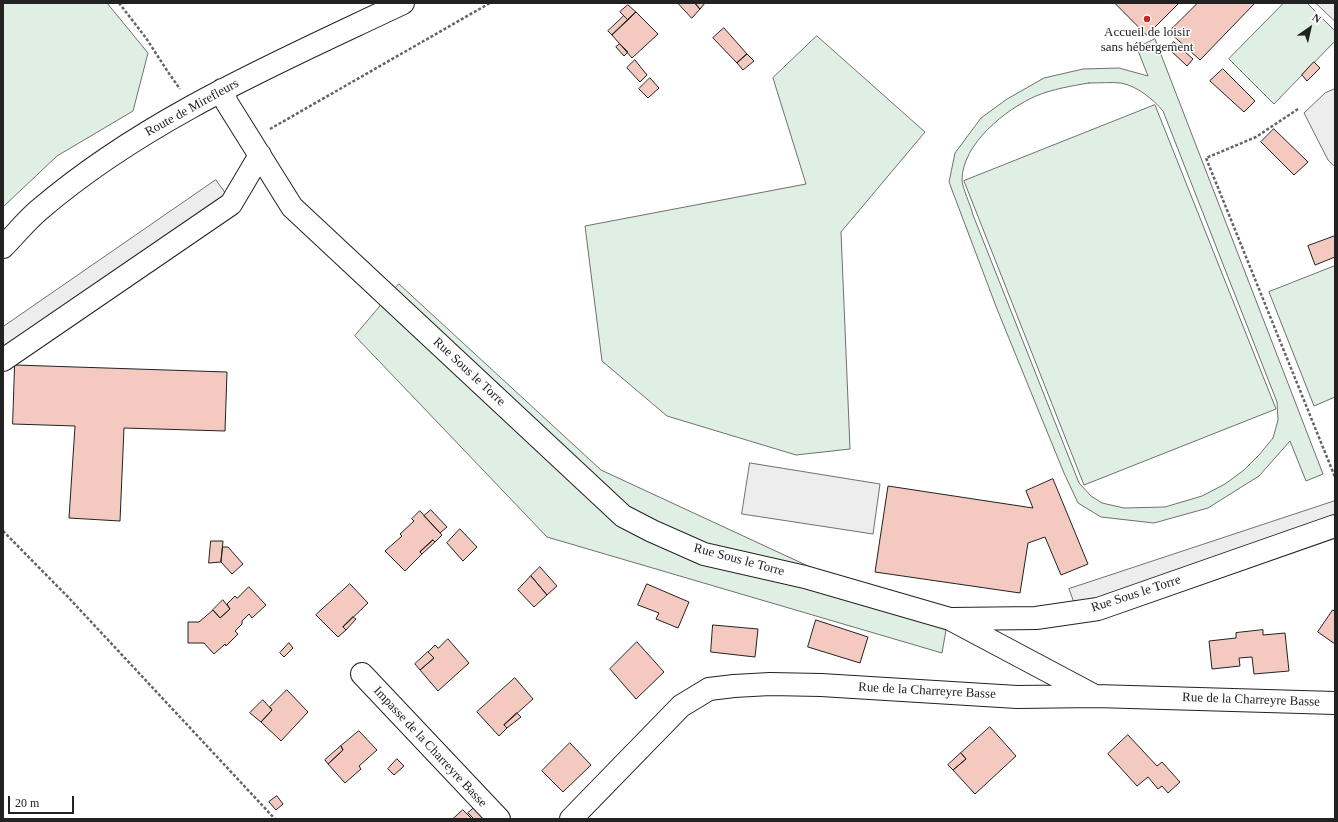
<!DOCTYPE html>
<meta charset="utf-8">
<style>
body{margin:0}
#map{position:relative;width:1338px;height:822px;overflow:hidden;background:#fff;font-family:Georgia,serif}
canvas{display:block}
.frame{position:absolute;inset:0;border:4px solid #222;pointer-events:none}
.north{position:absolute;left:1290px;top:8px;width:40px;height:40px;-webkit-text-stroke:3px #fff;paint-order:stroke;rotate:34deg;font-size:11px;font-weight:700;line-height:16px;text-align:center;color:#222}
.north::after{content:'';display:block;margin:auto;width:14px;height:18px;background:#222;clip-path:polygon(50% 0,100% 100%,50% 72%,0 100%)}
.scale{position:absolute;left:8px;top:796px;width:66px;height:18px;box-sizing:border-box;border:2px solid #222;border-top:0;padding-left:5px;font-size:12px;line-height:14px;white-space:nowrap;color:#222;-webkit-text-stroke:3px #fff;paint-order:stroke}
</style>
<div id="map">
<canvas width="1338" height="822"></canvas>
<div class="frame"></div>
<div class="north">N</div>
<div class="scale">20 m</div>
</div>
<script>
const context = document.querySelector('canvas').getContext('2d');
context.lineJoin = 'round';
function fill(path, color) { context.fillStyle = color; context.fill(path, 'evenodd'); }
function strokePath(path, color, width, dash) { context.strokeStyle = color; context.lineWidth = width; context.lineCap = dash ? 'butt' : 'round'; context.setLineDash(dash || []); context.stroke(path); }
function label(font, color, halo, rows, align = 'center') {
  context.font = font + ' Georgia,serif'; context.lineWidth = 3; context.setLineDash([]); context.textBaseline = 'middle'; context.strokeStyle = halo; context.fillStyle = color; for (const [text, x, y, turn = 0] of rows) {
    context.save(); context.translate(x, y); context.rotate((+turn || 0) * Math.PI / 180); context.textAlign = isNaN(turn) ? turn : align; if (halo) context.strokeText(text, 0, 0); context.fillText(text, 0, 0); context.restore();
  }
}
const green = new Path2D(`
 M 3,3 L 107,3 L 148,53 L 133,111 L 57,156 L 3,207 Z
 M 1284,3 L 1307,3 L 1335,31 L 1335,41 L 1274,104 L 1229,59 Z
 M 817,36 L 925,132 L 841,232 L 850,449 L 796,455 L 667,416 L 602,361 L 585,226 L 806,184 L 773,78 Z
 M 1155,39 L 1323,474 L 1306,481 L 1290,441 L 1259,476 L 1208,508 L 1154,523 L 1101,517 L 1078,503 L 1064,473 L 997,309 L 949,182 L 955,153 L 981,118 L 1007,99 L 1044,78 L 1083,69 L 1119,68 L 1148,76 L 1137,48 ZM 1089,83 C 1100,83 1111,82 1121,83 C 1137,86 1153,99 1163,111 L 1277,402 L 1278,420 L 1273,438 L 1259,455 L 1244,470 L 1225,484 L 1202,496 L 1165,507 L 1124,508 L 1102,503 L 1091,496 L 1079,483 L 973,215 C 971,206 962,187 962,180 C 962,144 1006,109 1036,96 C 1053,89 1071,86 1089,83 Z
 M 1155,105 L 1276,409 L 1084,485 L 964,181 Z
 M 1335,266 L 1335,397 L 1314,406 L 1269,292 Z
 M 399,284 L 601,470 L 946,630 L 942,653 L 547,537 L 355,336 Z`);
const parking = new Path2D(`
 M 1316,3 L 1335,3 L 1335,21 Z
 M 1335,89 L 1335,167 L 1328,160 L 1304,113 L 1325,93 Z
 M 216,180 L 226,194 L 3,350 L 3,327 Z
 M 750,463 L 880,484 L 873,534 L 742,514 Z
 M 1335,501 L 1335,522 L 1076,608 L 1069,589 Z`);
const building = new Path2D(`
 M 678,3 L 695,3 L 700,9 L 692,18 Z
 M 695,3 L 705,3 L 700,9 Z
 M 1115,3 L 1179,3 L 1147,35 Z
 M 1198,3 L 1255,3 L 1200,60 L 1169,32 Z
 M 628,5 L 636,12 L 628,20 L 620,12 Z
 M 636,12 L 658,34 L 632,58 L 612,35 Z
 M 624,16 L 628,20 L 612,35 L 608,31 Z
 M 724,28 L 747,54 L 737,63 L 713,38 Z
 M 1174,42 L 1193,59 L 1187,66 L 1168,48 Z
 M 620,44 L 628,52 L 624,56 L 616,47 Z
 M 747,54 L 754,61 L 743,70 L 737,63 Z
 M 635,60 L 647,75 L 640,82 L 627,68 Z
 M 1314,62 L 1320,68 L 1307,81 L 1302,75 Z
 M 1223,69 L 1255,101 L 1244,112 L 1210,81 Z
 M 650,78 L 659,88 L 648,98 L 639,89 Z
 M 1274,129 L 1308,162 L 1294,175 L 1261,142 Z
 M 1335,236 L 1335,257 L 1315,265 L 1308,246 Z
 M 15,365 L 227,372 L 225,431 L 124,428 L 120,521 L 69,518 L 75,426 L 13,424 Z
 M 1053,479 L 1088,564 L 1061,575 L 1045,537 L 1028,543 L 1020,593 L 875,572 L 888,486 L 1033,508 L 1026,491 Z
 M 431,510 L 447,527 L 440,533 L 424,516 Z
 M 420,511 L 442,535 L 435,542 L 433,540 L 420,552 L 422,554 L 405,571 L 385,551 L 402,536 L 400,534 L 414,521 L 412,519 Z
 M 460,529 L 477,547 L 463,561 L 447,543 Z
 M 433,540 L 435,542 L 422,554 L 420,552 Z
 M 211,541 L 223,541 L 221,562 L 209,563 Z
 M 223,547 L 228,547 L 243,564 L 232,574 L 221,562 Z
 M 540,567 L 557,586 L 547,595 L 531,576 Z
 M 531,576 L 547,595 L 534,607 L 518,590 Z
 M 350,584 L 368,603 L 343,627 L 346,630 L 338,637 L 316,615 Z
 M 647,584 L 689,602 L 678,628 L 656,619 L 659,613 L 638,605 Z
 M 249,587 L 266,605 L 252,618 L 249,614 L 242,621 L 242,624 L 235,631 L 238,634 L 226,646 L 225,644 L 214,654 L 204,643 L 188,643 L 188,622 L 199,622 L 213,610 L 220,618 L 230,609 L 227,604 L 235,596 L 237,598 Z
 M 223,600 L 230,609 L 220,618 L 213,610 Z
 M 1333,610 L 1335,612 L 1335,644 L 1318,632 Z
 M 353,617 L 356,619 L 346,630 L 343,627 Z
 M 816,620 L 868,637 L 860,663 L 808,647 Z
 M 713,625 L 758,629 L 755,657 L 711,652 Z
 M 1263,630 L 1263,635 L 1285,633 L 1289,671 L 1254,674 L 1252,657 L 1239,658 L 1240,666 L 1212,669 L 1209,641 L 1236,638 L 1236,633 Z
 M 448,639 L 469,663 L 438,691 L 420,670 L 434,658 L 428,652 L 435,645 L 438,648 Z
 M 637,642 L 664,672 L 636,699 L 610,669 Z
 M 289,643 L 293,648 L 284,657 L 280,653 Z
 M 428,652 L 434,658 L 420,670 L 415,664 Z
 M 515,678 L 533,699 L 504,725 L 507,728 L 499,736 L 477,712 Z
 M 287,690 L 308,712 L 281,741 L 261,722 L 272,710 L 270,707 Z
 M 263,700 L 272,710 L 261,722 L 250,713 Z
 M 517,713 L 521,717 L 507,728 L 504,725 Z
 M 990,727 L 1016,756 L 975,794 L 953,770 L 966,759 L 961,753 Z
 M 359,731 L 377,750 L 359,766 L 361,769 L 345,783 L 328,764 L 343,750 L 341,746 Z
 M 1128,735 L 1157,766 L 1162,762 L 1180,782 L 1168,793 L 1162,786 L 1158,789 L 1148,777 L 1137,786 L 1108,754 Z
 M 570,743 L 591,765 L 563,792 L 542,771 Z
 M 341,746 L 343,750 L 328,764 L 325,760 Z
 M 961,753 L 966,759 L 953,770 L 948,765 Z
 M 397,759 L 404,766 L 394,775 L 388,769 Z
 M 277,796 L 283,804 L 276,810 L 269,802 Z
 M 474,808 L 484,818 L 483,819 L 474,819 L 468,813 Z
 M 463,810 L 472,819 L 453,819 Z`);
const path = new Path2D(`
 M 119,3 L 146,38 L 168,72 L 180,89
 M 1298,109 L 1256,137 L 1206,158 L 1335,477
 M 270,129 L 490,3
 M 3,531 L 68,597 L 275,819`);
const minor = new Path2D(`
 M 222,90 L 227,103 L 292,207 L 623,516 L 652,531 L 704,554 L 805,577 L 950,619 L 1036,618 L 1098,609 L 1335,526
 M 3,247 C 15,235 26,221 39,210 C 145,119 277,63 403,3
 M 3,360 L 231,204 L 260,155
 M 952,620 L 1093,695
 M 362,674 L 499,819
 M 571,819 L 681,706 L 709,689 L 734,686 L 770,684 L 821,685 L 1017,697 L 1096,696 L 1335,703`);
const markers = [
 [1147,19,4,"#c62828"]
];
const poiNames = [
 ["Accueil de loisir",1147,33],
 ["sans hébergement",1147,48]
];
const streetNames = [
 ["Route de Mirefleurs",192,108,-29],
 ["Rue Sous le Torre",469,372,43],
 ["Rue Sous le Torre",739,560,15],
 ["Rue Sous le Torre",1136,594,-18],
 ["Rue de la Charreyre Basse",927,691,3],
 ["Rue de la Charreyre Basse",1251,700,2],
 ["Impasse de la Charreyre Basse",430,747,47]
];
fill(green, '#e0efe3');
strokePath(green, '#6f6f6f', 1);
fill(parking, '#ededed');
strokePath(parking, '#6f6f6f', 1);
fill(building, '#f3c9c0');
strokePath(building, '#222', 1);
strokePath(minor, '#222', 24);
strokePath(path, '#646464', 2.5, [3, 2]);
strokePath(minor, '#fff', 22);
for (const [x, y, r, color] of markers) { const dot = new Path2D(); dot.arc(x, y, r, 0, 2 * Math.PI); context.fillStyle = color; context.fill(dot); strokePath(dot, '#fff', 1.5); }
label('13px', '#222', '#fff', poiNames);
label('13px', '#222', '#fff', streetNames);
</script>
